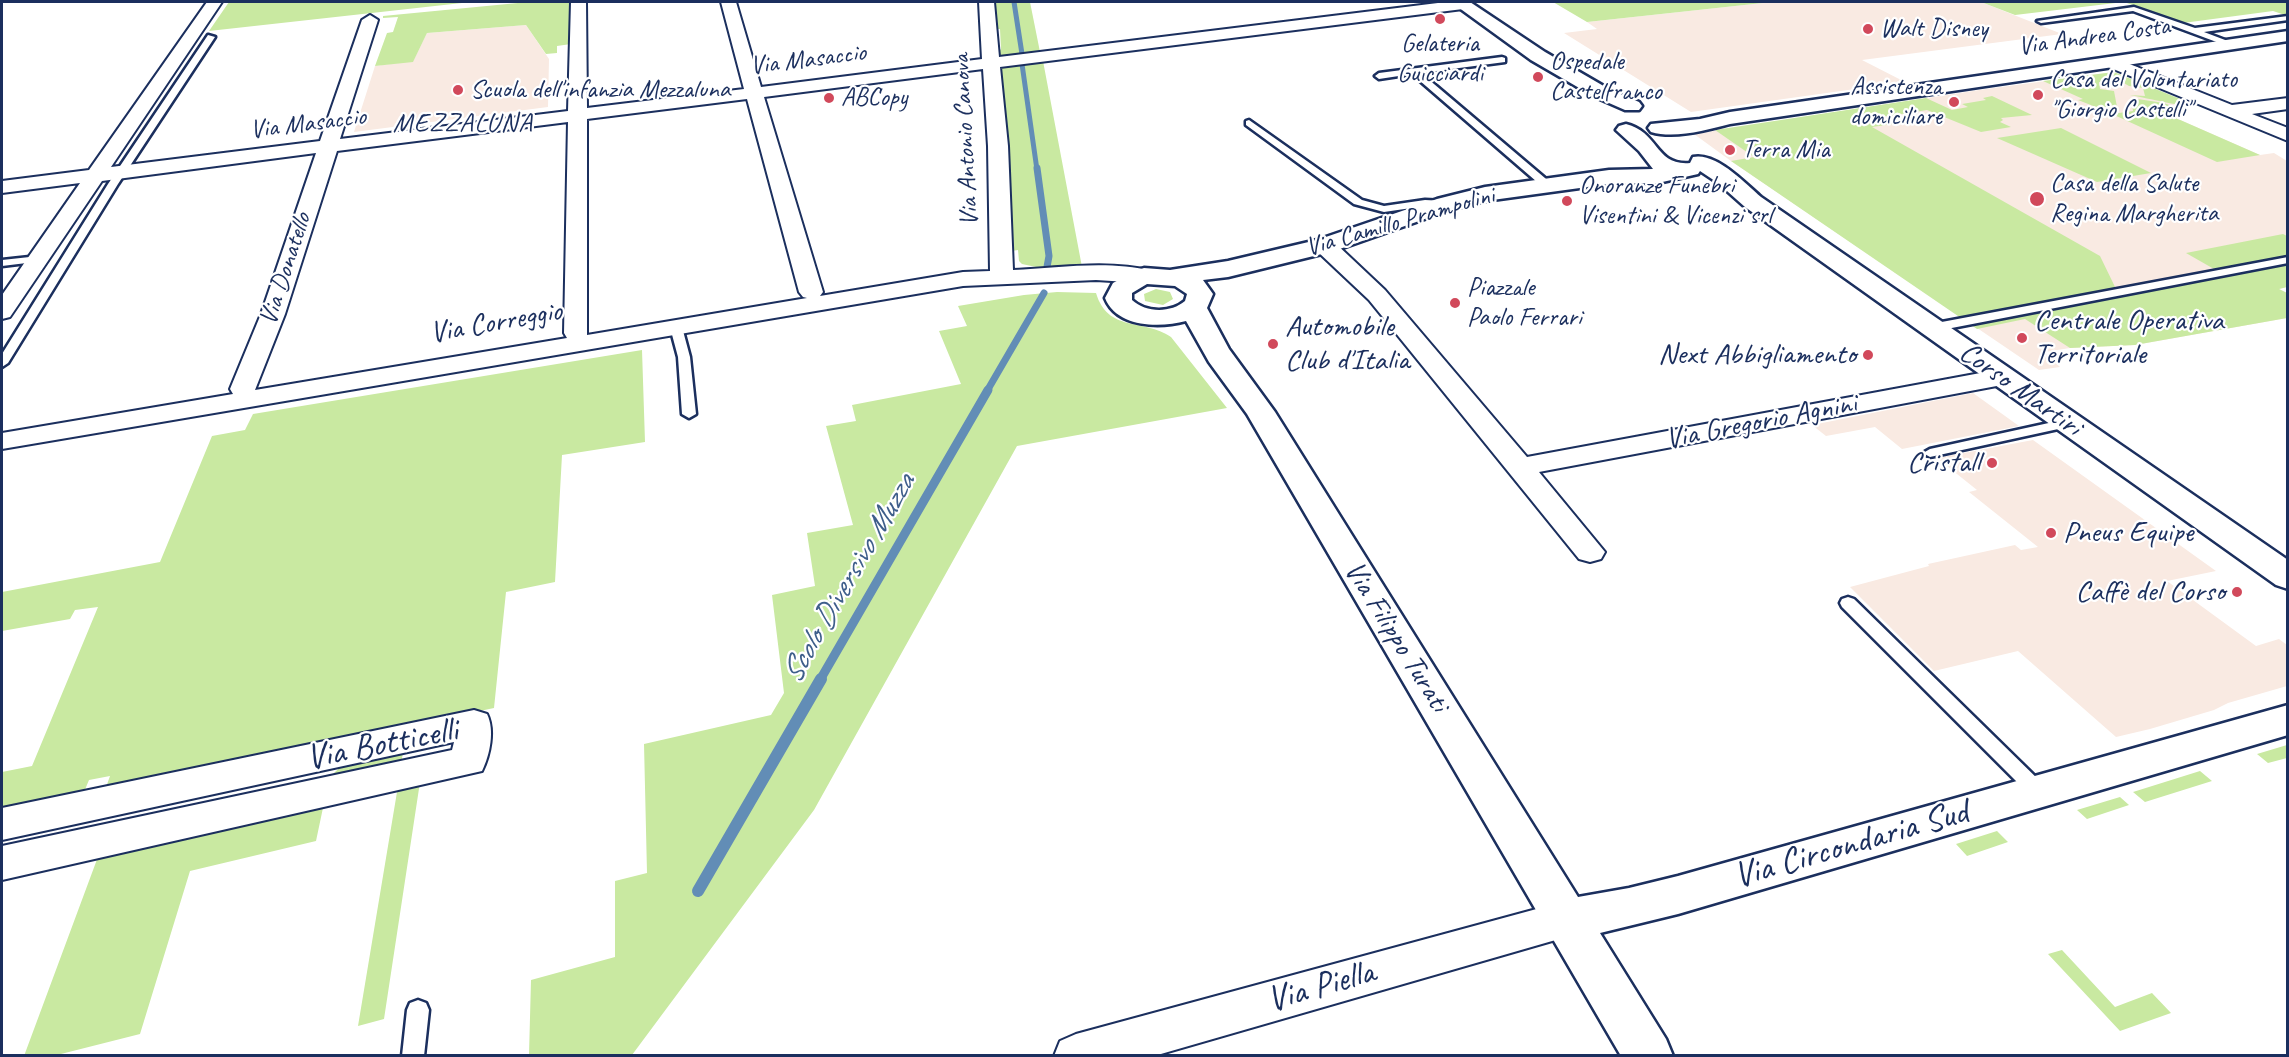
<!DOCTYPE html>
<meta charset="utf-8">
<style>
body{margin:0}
#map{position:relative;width:2289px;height:1057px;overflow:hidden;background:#fff;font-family:Caveat,sans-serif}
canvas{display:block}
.frame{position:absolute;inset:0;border:3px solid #1b2f5e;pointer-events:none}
</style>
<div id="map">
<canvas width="2289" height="1057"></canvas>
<div class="frame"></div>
</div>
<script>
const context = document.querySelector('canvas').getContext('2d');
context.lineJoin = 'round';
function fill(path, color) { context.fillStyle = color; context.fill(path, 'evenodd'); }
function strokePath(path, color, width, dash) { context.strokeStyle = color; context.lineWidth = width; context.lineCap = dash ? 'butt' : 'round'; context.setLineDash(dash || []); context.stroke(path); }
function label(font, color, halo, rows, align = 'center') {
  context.font = font + ' Caveat,sans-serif'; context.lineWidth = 4.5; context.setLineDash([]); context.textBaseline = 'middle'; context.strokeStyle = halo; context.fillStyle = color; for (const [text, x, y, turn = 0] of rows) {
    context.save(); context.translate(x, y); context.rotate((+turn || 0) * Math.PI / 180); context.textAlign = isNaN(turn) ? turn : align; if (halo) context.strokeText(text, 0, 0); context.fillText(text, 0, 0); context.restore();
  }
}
const built = new Path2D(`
 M 1772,2 L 1981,2 L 2062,34 L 1862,60 L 1905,82 L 1691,112 L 1564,33 L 1597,29 L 1587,22 Z
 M 526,25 L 549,59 L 548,107 L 354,132 L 375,66 L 413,61 L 427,33 Z
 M 2114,72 L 2194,106 L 2162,112 L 2260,155 L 2274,153 L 2287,161 L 2287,287 L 2279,289 L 2287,293 L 2287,318 L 2135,345 L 2070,348 L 2045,352 L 2060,367 L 2039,370 L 1731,161 L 1694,134 L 1986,89 Z
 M 1973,393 L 2019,426 L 1902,449 L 1875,427 L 1826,436 L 1812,425 Z
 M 2033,440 L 2216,571 L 2167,581 L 2256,646 L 2279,639 L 2287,645 L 2287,686 L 2228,703 L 2214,710 L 2150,729 L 2116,737 L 2018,651 L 1934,671 L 1850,587 L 1929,566 L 1928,564 L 2015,545 L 2021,550 L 2038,547 L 1969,492 L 1977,490 L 1937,458 Z`);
const green = new Path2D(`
 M 229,2 L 471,2 L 209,31 Z
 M 528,2 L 571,2 L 571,44 L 557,46 L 557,53 L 546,54 L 526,25 L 427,33 L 413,62 L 375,66 L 387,33 L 393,32 L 398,17 L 383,18 L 383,16 Z
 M 991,2 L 1030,2 L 1040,52 L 997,57 L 997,54 L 1001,49 L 1000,29 L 994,29 Z
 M 1553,2 L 1772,2 L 1587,22 Z
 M 1981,2 L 2287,2 L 2288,16 L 2273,11 L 2183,23 L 2124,2 L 2015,15 Z
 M 1043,61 L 1082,267 L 1036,267 L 1022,264 L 1019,261 L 1018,250 L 1012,251 L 998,67 Z
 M 2114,72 L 2190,103 L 2194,106 C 2187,108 2142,97 2130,95 L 2145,96 L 2143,88 L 2129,86 L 2122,82 L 2099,82 L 2100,89 L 2114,91 L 2117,107 L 2101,109 L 2078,100 L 2083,99 L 2043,81 Z
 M 1992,96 L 2032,115 L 2001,118 L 2003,120 L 2000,122 L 2011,127 L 1981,132 L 1927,110 L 1882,117 L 1893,124 L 1872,127 L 2100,256 L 2116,289 L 2214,269 L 2186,253 L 2283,234 L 2287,236 L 2287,287 L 2279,289 L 2287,293 L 2287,318 L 2135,345 L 2070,348 L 2025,319 L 1977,329 L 1731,161 L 1754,157 L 1715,130 L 1926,98 L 1952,110 L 1968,107 L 1962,104 L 1986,100 L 1983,98 Z
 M 2131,98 L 2164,103 L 2179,109 L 2162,112 L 2260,155 L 2217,162 L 2112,114 L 2133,111 Z
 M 2061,128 L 2151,173 L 2097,182 L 1997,138 Z
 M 1156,289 L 1170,292 L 1173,299 L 1163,305 L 1145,301 L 1144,294 Z
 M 1057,292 L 1096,293 C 1108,333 1143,318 1171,337 L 1227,408 L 1017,446 L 814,810 L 632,1055 L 529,1055 L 531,980 L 615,957 L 615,881 L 647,873 L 644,744 L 771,715 L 784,693 L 772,595 L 815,586 L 807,533 L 853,525 L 826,426 L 856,421 L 852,405 L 961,384 L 939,331 L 967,326 L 958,306 L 1024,295 Z
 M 642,350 L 645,442 L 562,455 L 555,582 L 506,592 L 494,708 L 105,790 L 110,776 L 89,780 L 84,792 L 2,809 L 2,772 L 32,766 L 98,607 L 75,610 L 70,619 L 2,631 L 2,592 L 160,562 L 212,436 L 245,430 L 253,414 Z
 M 2287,745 L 2287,758 L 2268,763 L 2257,754 Z
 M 404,749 L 400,767 L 324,782 L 346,762 Z
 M 2200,771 L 2212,781 L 2145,802 L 2133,792 Z
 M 420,782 L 384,1019 L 358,1026 L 398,786 Z
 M 2120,797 L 2129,805 L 2087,819 L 2077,810 Z
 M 324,803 L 316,841 L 190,871 L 140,1034 L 57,1055 L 24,1056 L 99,854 Z
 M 1997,831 L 2008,842 L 1967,856 L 1956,844 Z
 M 2062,950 L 2115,1007 L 2152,993 L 2171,1013 L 2120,1031 L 2048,954 Z`);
const streamFar3 = new Path2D(`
 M 1014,2 L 1022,54
 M 1022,64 L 1037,170`);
const streamFar2 = new Path2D(`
 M 1037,168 L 1049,256 L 1047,267
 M 987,391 L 1044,293`);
const streamFar1 = new Path2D(`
 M 820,680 L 988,390`);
const stream = new Path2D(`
 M 698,891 L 821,679`);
const lane = new Path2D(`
 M 2134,7 L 2195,28 L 2288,16 L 2288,20 L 2204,32 L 2233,43 L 2233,47 L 2230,47 L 2133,11 L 2041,23 L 2037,21 Z
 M 208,35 L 215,37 L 118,184 L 8,363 L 2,367 L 2,354 L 108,184 Z
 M 1502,57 L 1505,58 L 1505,62 L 1421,73 L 1552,184 L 1552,188 L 1544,188 L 1412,74 L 1379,79 L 1375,76 L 1379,73 Z
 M 1249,120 L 1362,200 L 1384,206 L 1425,200 L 1445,201 L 1450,204 L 1445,207 L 1425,206 L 1384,212 L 1354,204 L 1246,125 L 1246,121 Z
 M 39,256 L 43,257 L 43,261 L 2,266 L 2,260 Z
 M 2288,257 L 2288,263 L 1931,332 L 1925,328 L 1931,324 Z
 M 676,323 L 682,327 L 690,357 L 696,414 L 689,418 L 682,414 L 678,357 L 670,327 Z
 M 2067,419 L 2072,420 L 2074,423 L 2072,426 L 1930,457 L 1923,453 L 1930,449 Z
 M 1848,597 L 1854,599 L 2046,787 L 2048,792 L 2046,797 L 2039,800 L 2032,797 L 1842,607 L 1840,603 L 1842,599 Z
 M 418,1000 L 426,1003 L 429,1010 L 424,1056 L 402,1056 L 407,1010 L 410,1003 Z`);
const street = new Path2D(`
 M 207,2 L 222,2 L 111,167 L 320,141 L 362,20 L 370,15 L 378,20 L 340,139 L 568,111 L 571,2 L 586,2 L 587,108 L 744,89 L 721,2 L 736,2 L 761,87 L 982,59 L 979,2 L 994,2 L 999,57 L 1446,2 L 1469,2 L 1471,4 L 1463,9 L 1000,67 L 1008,146 L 1013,270 C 1058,268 1108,260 1152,271 L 1155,276 L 1152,281 L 1144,283 L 1096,280 L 963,286 L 2,449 L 2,433 L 233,394 L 230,389 L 261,314 L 316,153 L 102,181 L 10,317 L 2,319 L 2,295 L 80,183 L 2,193 L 2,181 L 89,170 ZM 983,69 L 988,146 L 990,271 L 963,272 L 820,296 L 823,292 L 764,97 ZM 747,99 L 799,292 L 803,297 L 807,298 L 587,335 L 587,119 ZM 568,122 L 564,333 L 567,338 L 255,390 L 285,314 L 337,151 Z
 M 2112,57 L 2232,105 L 2288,98 L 2288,109 L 2252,114 L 2288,128 L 2288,141 L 2106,66 L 2103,62 L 2106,58 Z
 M 1325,239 L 1333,241 L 1385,290 L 1527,457 L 2002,369 L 2011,372 L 2015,377 L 2011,382 L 2002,385 L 1539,472 L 1605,552 L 1601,559 L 1590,562 L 1579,559 L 1369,300 L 1317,251 L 1314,246 L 1317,241 Z
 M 474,710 L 487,714 C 495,730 490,755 482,771 L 2,880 L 2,846 L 452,750 L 454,742 L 2,840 L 2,808 Z
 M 1566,901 L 1580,906 L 1586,919 L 1580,932 L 1566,937 L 1154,1056 L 1054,1056 L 1060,1041 L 1076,1034 Z`);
const secondary = new Path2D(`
 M 1451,2 L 1470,2 L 1545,52 L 1607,88 L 1639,102 L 1642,106 L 1639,110 L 1625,110 L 1593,96 L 1531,60 Z
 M 2288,31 L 2288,41 L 1730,124 C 1706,130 1675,139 1651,132 L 1648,128 L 1651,124 L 1700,119 L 1730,112 Z
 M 1626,124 C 1659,132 1655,166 1690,163 L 1693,157 C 1716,152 1745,183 1761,197 L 2288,560 L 2288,589 L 2276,585 L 1745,207 L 1718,183 L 1700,171 L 1698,174 L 1658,183 L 1609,184 L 1485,201 L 1453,209 L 1334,251 L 1228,277 L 1203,280 L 1213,294 L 1207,308 L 1229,349 L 1275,412 L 1578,897 L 1629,888 L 1678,876 L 2288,705 L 2288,735 L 1678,914 L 1600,933 L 1666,1039 L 1673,1056 L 1621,1056 L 1247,414 L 1209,362 L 1186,321 C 1160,328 1117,328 1105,298 L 1113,283 L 1135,271 L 1144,268 L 1170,270 L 1228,261 L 1317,240 L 1437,199 L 1485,187 L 1609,170 L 1653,169 L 1639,151 L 1616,130 L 1619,126 ZM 1147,284 L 1175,286 L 1187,294 L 1185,301 C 1171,313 1146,313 1132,300 L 1132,293 Z`);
const markers = [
 [1440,19,6,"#d1495b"],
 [1868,29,6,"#d1495b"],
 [1538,77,6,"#d1495b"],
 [458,90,6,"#d1495b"],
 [2038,95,6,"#d1495b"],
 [829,98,6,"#d1495b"],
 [1954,102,6,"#d1495b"],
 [1730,150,6,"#d1495b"],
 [2037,199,8,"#d1495b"],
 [1567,201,6,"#d1495b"],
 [1455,303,6,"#d1495b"],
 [2022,338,6,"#d1495b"],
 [1273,344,6,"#d1495b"],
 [1868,355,6,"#d1495b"],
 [1992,463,6,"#d1495b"],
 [2051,533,6,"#d1495b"],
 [2237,592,6,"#d1495b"]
];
const farPoinames = [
 ["Walt Disney",1880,29],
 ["Gelateria",1440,44,"center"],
 ["Guicciardi",1440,74,"center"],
 ["Ospedale",1550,62],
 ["Castelfranco",1550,92],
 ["Casa del Volontariato",2050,80],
 ["\"Giorgio Castelli\"",2050,110],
 ["Assistenza",1942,87,"right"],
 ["domiciliare",1942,117,"right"],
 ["Scuola dell'infanzia Mezzaluna",470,90],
 ["ABCopy",841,98],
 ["Terra Mia",1742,150],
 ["Casa della Salute",2050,184],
 ["Regina Margherita",2050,214],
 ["Onoranze Funebri",1579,186],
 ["Visentini & Vicenzi srl",1579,216],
 ["Piazzale",1467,288],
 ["Paolo Ferrari",1467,318]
];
const farStreetnames = [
 ["Via Andrea Costa",2094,37,-8],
 ["Via Masaccio",808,60,-7],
 ["Via Masaccio",308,124,-7],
 ["Via Antonio Canova",966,140,-93],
 ["Via Camillo Prampolini",1400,222,-16],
 ["Via Donatello",286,269,-72]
];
const farNeighbourhoodnames = [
 ["MEZZALUNA",463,124]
];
const poiNames = [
 ["Centrale Operativa",2034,321],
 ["Territoriale",2034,355],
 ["Automobile",1285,327],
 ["Club d'Italia",1285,361],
 ["Next Abbigliamento",1856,355,"right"],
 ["Cristall",1980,463,"right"],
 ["Pneus Equipe",2063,533],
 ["Caffè del Corso",2225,592,"right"]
];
const streetNames = [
 ["Via Correggio",496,323,-10],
 ["Corso Martiri",2020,390,35],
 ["Via Gregorio Agnini",1761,422,-11],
 ["Via Filippo Turati",1396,637,58]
];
const waterNames = [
 ["Scolo Diversivo Muzza",849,579,-60]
];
const nearStreetnames = [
 ["Via Botticelli",382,745,-11],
 ["Via Circondaria Sud",1851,845,-16],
 ["Via Piella",1321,987,-16]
];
fill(built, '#f9eae2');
fill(green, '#c9e9a1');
strokePath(streamFar3, '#628db6', 5);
strokePath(streamFar2, '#628db6', 7);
strokePath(streamFar1, '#628db6', 9);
strokePath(stream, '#628db6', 12);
strokePath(lane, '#1b2f5e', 5);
strokePath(street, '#1b2f5e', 4);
strokePath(secondary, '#1b2f5e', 5);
fill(lane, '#fff');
fill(street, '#fff');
fill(secondary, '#fff');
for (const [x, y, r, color] of markers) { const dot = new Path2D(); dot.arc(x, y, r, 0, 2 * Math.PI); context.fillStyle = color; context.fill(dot); strokePath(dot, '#fff', 2); }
label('26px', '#1b2f5e', '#fff', farPoinames, 'left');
label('26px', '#1b2f5e', '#fff', farStreetnames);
context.letterSpacing = '1.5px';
label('27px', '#1b2f5e', '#fff', farNeighbourhoodnames);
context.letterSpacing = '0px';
label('30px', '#1b2f5e', '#fff', poiNames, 'left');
label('30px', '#1b2f5e', '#fff', streetNames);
label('italic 32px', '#3e5e8a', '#fff', waterNames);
label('36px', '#1b2f5e', '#fff', nearStreetnames);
</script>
